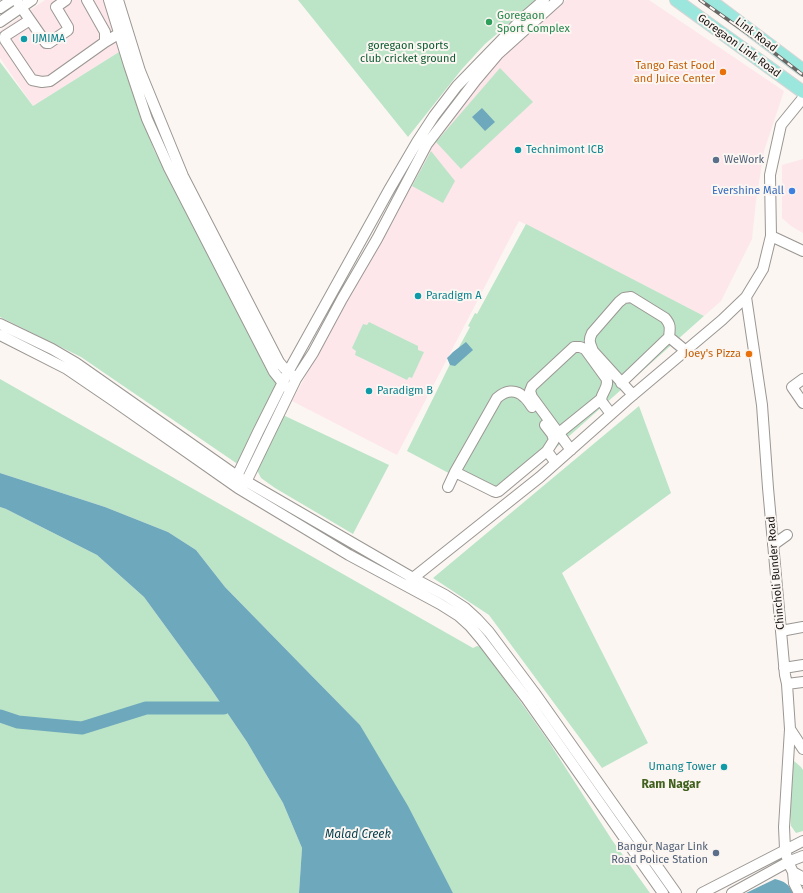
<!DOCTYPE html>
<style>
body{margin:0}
canvas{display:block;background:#fbf6f2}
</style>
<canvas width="803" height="893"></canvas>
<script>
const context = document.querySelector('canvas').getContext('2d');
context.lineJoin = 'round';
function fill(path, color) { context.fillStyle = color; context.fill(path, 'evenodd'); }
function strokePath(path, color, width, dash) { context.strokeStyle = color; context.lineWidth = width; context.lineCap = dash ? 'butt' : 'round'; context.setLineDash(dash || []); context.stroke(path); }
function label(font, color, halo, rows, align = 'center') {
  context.font = font + ' "Fira Sans",sans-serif'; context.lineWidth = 4; context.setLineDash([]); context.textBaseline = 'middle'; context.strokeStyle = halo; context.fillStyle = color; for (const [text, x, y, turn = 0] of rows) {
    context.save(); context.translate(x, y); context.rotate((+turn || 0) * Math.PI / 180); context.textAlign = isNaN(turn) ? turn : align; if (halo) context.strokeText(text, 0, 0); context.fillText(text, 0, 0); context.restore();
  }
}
const commercial = new Path2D(`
 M 45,0 L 103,0 L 119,52 L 33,106 L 0,58 L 0,31 Z
 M 566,0 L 649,0 L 784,91 L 764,151 L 756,201 L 752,239 L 721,301 L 704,316 L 519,221 L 397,455 L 292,401 L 345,304 L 433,144 L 504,53 Z
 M 803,159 L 803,233 L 791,226 L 782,218 L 782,165 Z`);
const green = new Path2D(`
 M 298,0 L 537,0 L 485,44 L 462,69 L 408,137 Z
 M 119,52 L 154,150 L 277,385 L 239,465 L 81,357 L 0,317 L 0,62 L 33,106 Z
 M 500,68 L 533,102 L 461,169 L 436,142 Z
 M 431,151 L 455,181 L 443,203 L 412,186 Z
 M 526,224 L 704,316 L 504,494 L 492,496 L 407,451 L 453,358 L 470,327 L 468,326 L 475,313 L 477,314 Z
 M 369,322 L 418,346 L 418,350 L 424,352 L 412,378 L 409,377 L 407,380 L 355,355 L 356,351 L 352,348 L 363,324 L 367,325 Z
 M 0,379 L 473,648 L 477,646 L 482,647 L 549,742 L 612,840 L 650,893 L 453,893 L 360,725 L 308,672 L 225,587 L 196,550 L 168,532 L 105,507 L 0,473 Z
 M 639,406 L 671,493 L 562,573 L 648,743 L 602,768 L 489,615 L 433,578 Z
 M 283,415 L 389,465 L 353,534 L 275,488 L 261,478 L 257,470 Z
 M 0,507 L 6,509 L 97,555 L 144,597 L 209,686 L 247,742 L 283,803 L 302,848 L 299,893 L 0,893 Z
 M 794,761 L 801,767 L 803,770 L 803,831 L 796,833 L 791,826 L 790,812 L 790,766 Z`);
const water = new Path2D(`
 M 482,108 L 495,122 L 485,131 L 472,117 Z
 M 466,342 L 473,350 L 455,366 L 450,365 L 447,358 L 453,352 Z
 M 0,473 L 105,507 L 168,532 L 196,550 L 225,587 L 308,672 L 360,725 L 408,806 L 453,893 L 299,893 L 302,848 L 283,803 L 247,742 L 209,686 L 144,597 L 97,555 L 6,509 L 0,507 Z
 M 775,879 C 785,882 788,883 793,893 L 746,893 Z`);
const river = new Path2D(`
 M 0,716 L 18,722 L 82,728 L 146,708 L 224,708`);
const minor = new Path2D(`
 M 16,0 L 30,20 L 5,36 L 5,40 L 32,80 L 42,82 L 50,81 L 105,42 L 120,33 L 125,31
 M 87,0 L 105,32 L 105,42
 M 109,0 L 129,65 L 147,119 L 169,168 L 274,372 L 286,387
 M 118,0 L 140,71 L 183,176 L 279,362 L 284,368 L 292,375
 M 0,8 L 12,0
 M 30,20 L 46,43 L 49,43 L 68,30 L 68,27 L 56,7 L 66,0
 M 0,22 L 32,0
 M 771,236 L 803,251
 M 746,297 L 762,405 L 768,488 L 785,675 L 787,684 L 790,729 L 784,827 L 785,849 L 788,862 L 793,872 L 794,883 L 799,893
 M 0,324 L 52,349 L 76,363 L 237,476 L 413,578 L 445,595 L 465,608 L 477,619 L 489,632 L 534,692 L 676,893
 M 0,335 L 67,369 L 114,401 L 238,488 L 349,555 L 440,604 L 459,616 L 470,626 L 481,639 L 526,698 L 663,893
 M 803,379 L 792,387 L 803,403
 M 621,383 L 669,337
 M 633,395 L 593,351 C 590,343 588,341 592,333 L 619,302 L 624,298 L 631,297 L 665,318 C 671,325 670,328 669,337 L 686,351
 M 545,425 L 552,434 L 554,440 L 547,451 L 556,463
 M 559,433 L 601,399
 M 571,450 L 532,397 L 530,391 L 532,386 L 574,347 L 580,347 L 585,349 L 606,378 C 610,386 602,392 601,399 L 602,402 L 611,414
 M 455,472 L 493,491 L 496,492 L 499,491 L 547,451
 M 237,482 L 237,476 L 258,432 L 288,372 L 389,190 L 417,142 L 434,116 L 457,86 L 522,19 L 544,0
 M 241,486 L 246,482 L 296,379 L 313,353 L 342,299 L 377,239 L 427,144 L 476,80 L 498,54 L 558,0
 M 448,487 L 455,472 L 497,398 C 505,391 515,388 524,397 C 527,399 530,404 532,407
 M 773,545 L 787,535
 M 410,582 L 413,578 L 540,477 L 627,400 L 722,320 L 746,297 L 763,269 L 771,236 L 770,175 L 781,125 L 803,98
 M 781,631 L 803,627
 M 784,668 L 803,665
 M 787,684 L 803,682
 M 790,729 L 803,749
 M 793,872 L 802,877 L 803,880
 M 702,893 L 803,841
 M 732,893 L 788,862 L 803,856`);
const major = new Path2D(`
 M 676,0 L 803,92
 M 710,0 L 803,70`);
const rail = new Path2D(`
 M 700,0 L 764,45 L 803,75`);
const markers = [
 [489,22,4,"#2e9e5b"],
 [24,39,4,"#0f9aa8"],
 [723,72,4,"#e8710a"],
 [518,150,4,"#0f9aa8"],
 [716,160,4,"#5c6f8a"],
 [792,191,4,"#3f7fe0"],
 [418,296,4,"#0f9aa8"],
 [749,354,4,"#e8710a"],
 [369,391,4,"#0f9aa8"],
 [724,767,4,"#0f9aa8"],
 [716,853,4,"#5c6f8a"]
];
const leisureNames = [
 ["Goregaon",497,16],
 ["Sport Complex",497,29]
];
const streetNames = [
 ["Link Road",756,35,37],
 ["Goregaon Link Road",739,46,36],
 ["Chincholi Bunder Road",776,573,-95]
];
const cultureNames = [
 ["IJMIMA",32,39],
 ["Technimont ICB",526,150],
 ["Paradigm A",426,296],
 ["Paradigm B",377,391],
 ["Umang Tower",716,767,"right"]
];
const parkNames = [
 ["goregaon sports",408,46],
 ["club cricket ground",408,59]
];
const foodNames = [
 ["Tango Fast Food",715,66],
 ["and Juice Center",715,79],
 ["Joey's Pizza",741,354]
];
const serviceNames = [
 ["WeWork",724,160],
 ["Bangur Nagar Link",708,847,"right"],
 ["Road Police Station",708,860,"right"]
];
const shopNames = [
 ["Evershine Mall",784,191]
];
const neighbourhoodNames = [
 ["Ram Nagar",671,785]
];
const waterNames = [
 ["Malad Creek",358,835]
];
fill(commercial, '#fde7eb');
fill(green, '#bce5c8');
fill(water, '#6da8bc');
strokePath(river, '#6da8bc', 13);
strokePath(minor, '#9b9793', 12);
strokePath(major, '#d5d5d5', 14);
strokePath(minor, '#fff', 10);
strokePath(major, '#9be7dd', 12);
strokePath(rail, '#696664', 3.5);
strokePath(rail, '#fbf6f2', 2, [6]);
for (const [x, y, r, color] of markers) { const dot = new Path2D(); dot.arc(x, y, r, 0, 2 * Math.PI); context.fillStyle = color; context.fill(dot); strokePath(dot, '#fbf6f2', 1.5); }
label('11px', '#27864d', '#fbf6f2', leisureNames, 'left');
label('11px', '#161413', '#fbf6f2', streetNames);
label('11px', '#0d838f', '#fbf6f2', cultureNames, 'left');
label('11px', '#0d5a31', '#fbf6f2', parkNames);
label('11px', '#c56008', '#fbf6f2', foodNames, 'right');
label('11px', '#4e5e75', '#fbf6f2', serviceNames, 'left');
label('11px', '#366cbe', '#fbf6f2', shopNames, 'right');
label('bold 12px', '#41601e', '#fbf6f2', neighbourhoodNames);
label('italic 12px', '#073e4d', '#fbf6f2', waterNames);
</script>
